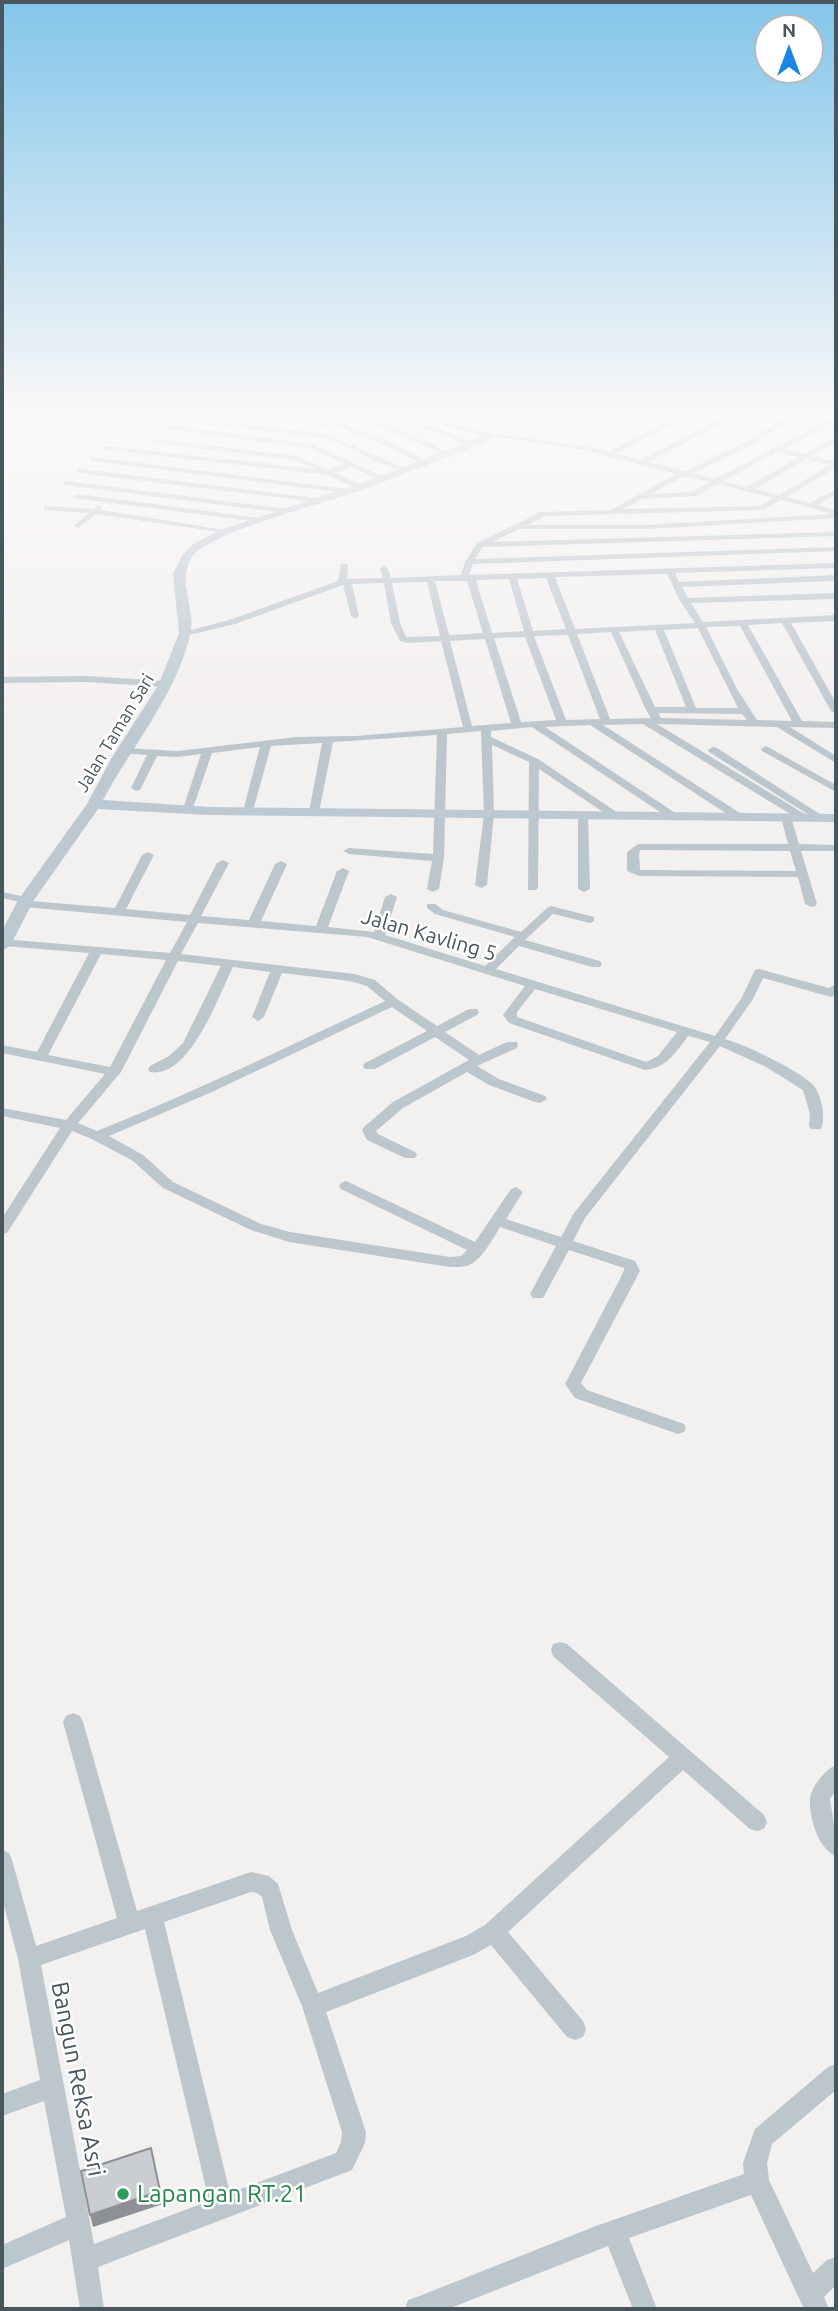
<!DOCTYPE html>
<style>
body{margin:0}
#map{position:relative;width:838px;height:2311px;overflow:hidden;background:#f3f0f0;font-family:Ubuntu,sans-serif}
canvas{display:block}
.frame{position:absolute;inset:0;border:4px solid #48565e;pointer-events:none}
.north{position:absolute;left:754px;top:14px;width:70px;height:70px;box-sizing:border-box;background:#fff;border:2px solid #b6bbbf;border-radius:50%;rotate:0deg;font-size:19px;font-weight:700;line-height:28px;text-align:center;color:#48565e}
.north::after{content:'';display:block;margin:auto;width:24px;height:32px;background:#1986e4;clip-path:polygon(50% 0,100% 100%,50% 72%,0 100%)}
</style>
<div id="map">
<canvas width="838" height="2311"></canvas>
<div class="frame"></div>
<div class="north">N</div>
</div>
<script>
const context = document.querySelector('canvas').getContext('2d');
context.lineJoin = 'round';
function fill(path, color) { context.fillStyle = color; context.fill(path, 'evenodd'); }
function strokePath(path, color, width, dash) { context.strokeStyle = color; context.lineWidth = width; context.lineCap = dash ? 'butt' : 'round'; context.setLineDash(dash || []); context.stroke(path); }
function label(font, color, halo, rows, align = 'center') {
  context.font = font + ' Ubuntu,sans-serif'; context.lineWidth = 5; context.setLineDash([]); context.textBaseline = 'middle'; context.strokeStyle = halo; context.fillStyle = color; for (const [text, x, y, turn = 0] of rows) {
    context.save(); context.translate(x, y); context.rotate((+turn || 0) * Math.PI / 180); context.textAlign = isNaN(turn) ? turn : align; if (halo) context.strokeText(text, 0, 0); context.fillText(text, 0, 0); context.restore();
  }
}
const street = new Path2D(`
 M 214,411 L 237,411 L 341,424 L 378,436 L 430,462 L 423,464 L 372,440 L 340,428 Z
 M 303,411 L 322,411 L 380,420 L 452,454 L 445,456 L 375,424 Z
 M 687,411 L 696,411 L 616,454 L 641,460 L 736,411 L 745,411 L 649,462 L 686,471 L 746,441 L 797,411 L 806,411 L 752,445 L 694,473 L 715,479 L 770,450 L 770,447 L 775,447 L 836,416 L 836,421 L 783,449 L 804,454 L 836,437 L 836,442 L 812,456 L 836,462 L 836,467 L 787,497 L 810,503 L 836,489 L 836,494 L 818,505 L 836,510 L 836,518 L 646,529 L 519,529 L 492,542 L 836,532 L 836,536 L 483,547 L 475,559 L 836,547 L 836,551 L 473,564 L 469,575 L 836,563 L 836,568 L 675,573 L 679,582 L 836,575 L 836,581 L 682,587 L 688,598 L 836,593 L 836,599 L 691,603 L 703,622 L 836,615 L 836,621 L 791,623 L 836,703 L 836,714 L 831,711 L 782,623 L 748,625 L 802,721 L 836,722 L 836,728 L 790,727 L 836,756 L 836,763 L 777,727 L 657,724 L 808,816 L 808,820 L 800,820 L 643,724 L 603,725 L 743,815 L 743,819 L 735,819 L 590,725 L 545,727 L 677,814 L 677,818 L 669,818 L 532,727 L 491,731 L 491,737 L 538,759 L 615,811 L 617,817 L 616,819 L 608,819 L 606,814 L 539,769 L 538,888 L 536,890 L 528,890 L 529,762 L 492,745 L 494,814 L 487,885 L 481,888 L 475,885 L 484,814 L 481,731 L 447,734 L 444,858 L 439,889 L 433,892 L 427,889 L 432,861 L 349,854 L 343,851 L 349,848 L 433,854 L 437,735 L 333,742 L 319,812 L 314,815 L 309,812 L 322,743 L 271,746 L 254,807 L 249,810 L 244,807 L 260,747 L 212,753 L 193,808 L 185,808 L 184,806 L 201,754 L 178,757 L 157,756 L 140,790 L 136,791 L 131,788 L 147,755 L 120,753 L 120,749 L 124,748 L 178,751 L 296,737 L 356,736 L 463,727 L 441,641 L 410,643 L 400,641 L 391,623 L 384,583 L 352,584 L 359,616 L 355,619 L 351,616 L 343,585 L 235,624 L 185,636 L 180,633 L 229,620 L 338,581 L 341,563 L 348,565 L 347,579 L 383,578 L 380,569 L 384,566 L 388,569 L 391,578 L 461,575 L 465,562 L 477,543 L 541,512 L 611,510 L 676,474 L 585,450 L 486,435 L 490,433 L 585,446 L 608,452 ZM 777,452 L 799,457 L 747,487 L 723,481 ZM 806,459 L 830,465 L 779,495 L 755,489 ZM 684,476 L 709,482 L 692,492 L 651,494 ZM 717,484 L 773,498 L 761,506 L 623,509 L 642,499 L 697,496 ZM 781,500 L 833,514 L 646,525 L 529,525 L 545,516 L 763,510 ZM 667,574 L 680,601 L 695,623 L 575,629 L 555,577 ZM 546,578 L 566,629 L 533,631 L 517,579 ZM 509,579 L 524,631 L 492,633 L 476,580 ZM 435,581 L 467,581 L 483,633 L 449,635 ZM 427,582 L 440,636 L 406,637 L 400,623 L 392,583 ZM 740,626 L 792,721 L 757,720 L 737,689 L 706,627 ZM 698,628 L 738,708 L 696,708 L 664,630 ZM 655,630 L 686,707 L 655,707 L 619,632 ZM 611,632 L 646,710 L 651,718 L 610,719 L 577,634 ZM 568,635 L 600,719 L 566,720 L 534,636 ZM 525,637 L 556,720 L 521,722 L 494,638 ZM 485,639 L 511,723 L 472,726 L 450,641 ZM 658,713 L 742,714 L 747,720 L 661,718 Z
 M 133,412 L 327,434 L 408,470 L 401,472 L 325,438 L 131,415 Z
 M 421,422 L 475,442 L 476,444 L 469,446 L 418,426 Z
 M 169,425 L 311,444 L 386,478 L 379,480 L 352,467 L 335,473 L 363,485 L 364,487 L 360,489 L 327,475 L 107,450 L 103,448 L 107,446 L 315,469 L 294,460 L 154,443 L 154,439 L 157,439 L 296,456 L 328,470 L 345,464 L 309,448 L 166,429 Z
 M 94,457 L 346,489 L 350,491 L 346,493 L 91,461 L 91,457 Z
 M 81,469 L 316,498 L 320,500 L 316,502 L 78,473 L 78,469 Z
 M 67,481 L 286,509 L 290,511 L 286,513 L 64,485 L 64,481 Z
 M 77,494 L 260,518 L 264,520 L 260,522 L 74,498 L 73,496 Z
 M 44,506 L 93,509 L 98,506 L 101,506 L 101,510 L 231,531 L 227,533 L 96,514 L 78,528 L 74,526 L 88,513 L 47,510 L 44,510 Z
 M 86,676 L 166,681 L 171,684 L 166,687 L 86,682 L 2,683 L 2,677 Z
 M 766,746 L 836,785 L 836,792 L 762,751 L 761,749 Z
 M 713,747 L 717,748 L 826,818 L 821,821 L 817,820 L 709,752 L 708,750 Z
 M 583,813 L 588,816 L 590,889 L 584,892 L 578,889 L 578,816 Z
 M 786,814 L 791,817 L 799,844 L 836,845 L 836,851 L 801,851 L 817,904 L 815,906 L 811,907 L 805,904 L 798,877 L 639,876 L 627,871 L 627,852 L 638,844 L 788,844 L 781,817 ZM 641,850 L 790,851 L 796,871 L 640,870 L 639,853 Z
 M 148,852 L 154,855 L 126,909 L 190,915 L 217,863 L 223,860 L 229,863 L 201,916 L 249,920 L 275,864 L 281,861 L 287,864 L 261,921 L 316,926 L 337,871 L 343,868 L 349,871 L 328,927 L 374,932 L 385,897 L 391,894 L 397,897 L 385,935 L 485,966 L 515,937 L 435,914 L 427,908 L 427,904 L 435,904 L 443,910 L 521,932 L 547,908 L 551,906 L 594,917 L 594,921 L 590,923 L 553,914 L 525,940 L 600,961 L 602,964 L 600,967 L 592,967 L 519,946 L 496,969 L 715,1036 L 741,999 L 755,970 L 759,969 L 829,988 L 836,984 L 836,995 L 831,997 L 763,978 L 753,999 L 725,1039 C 744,1044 803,1072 814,1086 C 822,1097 826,1118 821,1129 L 811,1129 L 809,1126 L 810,1114 L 803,1090 L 766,1067 L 720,1046 L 585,1218 L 573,1241 L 635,1261 L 640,1271 L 581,1383 L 587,1390 L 684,1424 L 686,1428 L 684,1432 L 678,1434 L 575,1398 L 565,1384 L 624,1271 L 624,1268 L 569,1250 L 543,1298 L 533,1298 L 530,1294 L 556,1246 L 500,1227 C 493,1239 481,1261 467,1266 C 462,1267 455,1267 450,1267 L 289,1242 L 251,1230 L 163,1188 L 133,1161 L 92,1139 L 72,1131 L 7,1233 L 2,1234 L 2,1218 L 60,1128 L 2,1116 L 2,1108 L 66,1120 L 105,1074 L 2,1053 L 2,1045 L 37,1052 L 89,953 L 4,946 L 2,945 L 2,939 L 170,953 L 187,922 L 25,907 L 21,906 L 20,902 L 2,898 L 2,892 L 30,898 L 31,901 L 115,908 L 142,855 ZM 198,923 L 367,937 L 525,986 L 503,1015 L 509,1023 L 645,1070 C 667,1068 676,1052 688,1036 L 710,1042 L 574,1213 L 561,1237 L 506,1219 L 523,1192 L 516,1187 L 511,1189 L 475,1242 L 346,1181 L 341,1183 L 339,1186 L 341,1189 L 467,1250 L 461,1256 L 450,1257 L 290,1232 L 261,1224 L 173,1182 L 143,1155 L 109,1136 L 214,1091 L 392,1007 L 427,1031 L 365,1063 L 363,1066 L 365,1069 L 375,1069 L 435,1037 L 469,1060 L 393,1102 L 364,1127 L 362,1130 L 367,1140 L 405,1158 L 415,1158 L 417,1155 L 415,1152 L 378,1134 L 376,1131 L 403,1108 L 467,1072 L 489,1085 L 535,1102 L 540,1103 L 547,1099 L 545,1096 L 499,1079 L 477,1066 L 517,1048 L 518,1045 L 517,1042 L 507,1042 L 479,1055 L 445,1032 L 477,1015 L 479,1012 L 477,1009 L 469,1009 L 437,1026 L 397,999 L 375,980 L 355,974 L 181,954 ZM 101,954 L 166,960 L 110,1067 L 48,1055 ZM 178,961 L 221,966 L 183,1043 L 169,1056 L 150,1066 L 148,1069 L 150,1072 C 190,1079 219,995 233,967 L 270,972 L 252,1017 L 258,1021 L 264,1017 L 282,973 L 350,981 L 367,986 L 385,1001 C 289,1046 195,1092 97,1131 L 78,1123 L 121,1072 ZM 535,989 L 677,1032 L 658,1056 L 646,1062 L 517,1017 L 517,1012 Z
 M 560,1642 L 567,1644 L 764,1815 L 767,1822 L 764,1829 L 757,1831 L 750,1829 L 683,1770 L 508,1932 L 583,2021 L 586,2029 L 583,2037 L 575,2040 L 567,2037 L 491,1945 L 473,1955 L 326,2012 L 366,2132 L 365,2143 L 352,2170 L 98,2267 L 104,2309 L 80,2309 L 69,2240 L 2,2269 L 2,2245 L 66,2217 L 44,2101 L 2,2116 L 2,2094 L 40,2080 L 18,1959 L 2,1898 L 2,1850 L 9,1853 L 12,1860 L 36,1946 L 117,1918 L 63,1722 L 66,1716 L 73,1713 L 80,1716 L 83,1722 L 137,1911 L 251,1872 L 269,1876 L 278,1884 L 292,1930 L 318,1993 L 466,1936 L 485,1925 L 669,1757 L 553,1656 L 551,1650 L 553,1644 ZM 251,1892 L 257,1893 L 262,1897 L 270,1930 L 302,2006 L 342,2132 L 341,2142 L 336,2153 L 230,2193 L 164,1922 ZM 145,1929 L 209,2201 L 94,2244 L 41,1965 Z
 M 836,1765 L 836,1790 L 830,1799 C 833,1819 837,1836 836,1856 C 818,1849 809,1817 810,1799 C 811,1787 826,1769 836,1765 Z
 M 836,2064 L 836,2090 L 772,2144 L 767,2163 L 769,2180 L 813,2273 L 827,2260 L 836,2257 L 836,2285 L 824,2297 L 829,2309 L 804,2309 L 751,2195 L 629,2238 L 657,2309 L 633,2309 L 608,2246 L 448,2309 L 405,2309 L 408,2300 L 417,2297 L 596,2226 L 744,2174 L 743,2163 L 755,2129 L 828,2067 Z`);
const secondary = new Path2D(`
 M 396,411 L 413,411 L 495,435 L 485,443 C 445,458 405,474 365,489 C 330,502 210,531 192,557 C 176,582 197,610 190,635 C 176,695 132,746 103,800 L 210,807 L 836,814 L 836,822 L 210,815 L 98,809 L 34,900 L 10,946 L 2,951 L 2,931 L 18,900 L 87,804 L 111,759 L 159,684 L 179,633 L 173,574 L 183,554 L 193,544 L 223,529 L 356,485 L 482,436 Z`);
const shadedWall = new Path2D(`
 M 151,2148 L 163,2204 L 93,2227 L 90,2215 Z`);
const building = new Path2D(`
 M 151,2148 L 160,2191 L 90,2215 L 81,2171 Z`);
const markers = [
 [123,2194,7,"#2e9e5b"]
];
const farStreetnames = [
 ["Jalan Taman Sari",115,733,-59]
];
const streetNames = [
 ["Jalan Kavling 5",429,935,16]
];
const nearStreetnames = [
 ["Bangun Reksa Asri",78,2079,79]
];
const nearLeisurenames = [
 ["Lapangan RT.21",137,2194]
];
fill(street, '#bcc6cd');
fill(secondary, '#bcc9d2');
fill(shadedWall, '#8d9094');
fill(building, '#caced3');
strokePath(building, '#8d9094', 2);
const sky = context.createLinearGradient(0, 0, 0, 735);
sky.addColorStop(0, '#83c6ea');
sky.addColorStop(0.56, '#faf8f8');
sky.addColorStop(1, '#faf8f800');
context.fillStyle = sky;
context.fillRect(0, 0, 838, 735);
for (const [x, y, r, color] of markers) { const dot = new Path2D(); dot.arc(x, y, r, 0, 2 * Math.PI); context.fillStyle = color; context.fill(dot); strokePath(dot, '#fff', 2.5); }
label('18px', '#48565e', '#fff', farStreetnames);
label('21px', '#48565e', '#fff', streetNames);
label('24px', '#48565e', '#fff', nearStreetnames);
label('24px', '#27864d', '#fff', nearLeisurenames, 'left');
</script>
